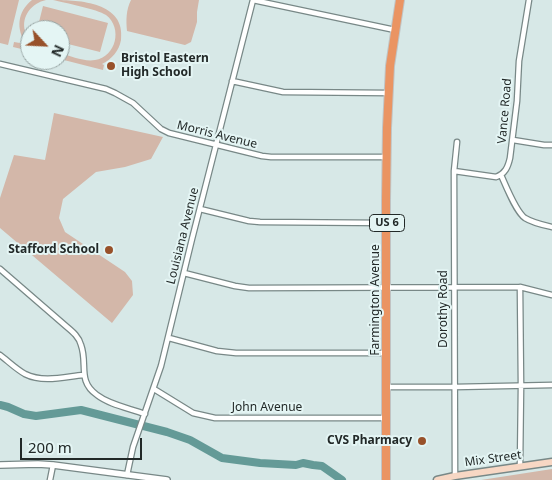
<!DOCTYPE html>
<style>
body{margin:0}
#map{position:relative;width:552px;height:480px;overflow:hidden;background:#d7e8e7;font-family:"Noto Sans",sans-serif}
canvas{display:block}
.north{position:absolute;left:20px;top:20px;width:50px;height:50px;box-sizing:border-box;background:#e4f5f4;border:1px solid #96a3a2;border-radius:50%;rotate:115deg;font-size:14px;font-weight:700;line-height:20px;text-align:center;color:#222928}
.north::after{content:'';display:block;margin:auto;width:18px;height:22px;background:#98512a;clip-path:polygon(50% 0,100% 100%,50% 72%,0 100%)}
.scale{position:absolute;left:20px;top:438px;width:122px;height:22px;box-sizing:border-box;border:2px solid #222928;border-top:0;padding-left:6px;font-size:15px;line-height:18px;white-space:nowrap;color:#222928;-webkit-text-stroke:4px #e4f5f4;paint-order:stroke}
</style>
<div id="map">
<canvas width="552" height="480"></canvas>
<div class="north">N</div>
<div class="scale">200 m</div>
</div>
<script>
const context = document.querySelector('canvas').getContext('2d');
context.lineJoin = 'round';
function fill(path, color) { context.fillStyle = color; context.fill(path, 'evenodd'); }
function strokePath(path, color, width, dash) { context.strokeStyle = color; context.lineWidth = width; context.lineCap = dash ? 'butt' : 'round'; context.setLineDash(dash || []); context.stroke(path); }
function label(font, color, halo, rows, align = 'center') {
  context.font = font + ' "Noto Sans",sans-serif'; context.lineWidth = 4; context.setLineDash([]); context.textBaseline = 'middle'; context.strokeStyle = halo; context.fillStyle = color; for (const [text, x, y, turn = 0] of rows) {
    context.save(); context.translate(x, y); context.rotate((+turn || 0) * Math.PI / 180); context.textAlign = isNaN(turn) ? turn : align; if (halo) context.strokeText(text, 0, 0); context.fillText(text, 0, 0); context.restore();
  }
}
const green = new Path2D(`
 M 0,0 L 19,0 L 8,45 L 0,43 Z
 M 32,0 L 46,0 C 32,3 21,16 25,31 C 28,40 30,41 30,51 L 13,47 L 14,42 L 26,44 C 16,29 17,12 32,0 Z
 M 53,0 C 79,0 126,2 121,40 C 119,51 112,59 102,64 L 104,65 L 103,70 L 60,59 L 60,53 C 71,56 84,62 95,60 C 116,57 123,28 106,15 C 97,9 65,3 53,0 Z
 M 131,0 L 199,0 L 197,12 L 197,22 L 191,42 L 185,45 L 127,31 C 126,20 126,10 131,0 Z
 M 43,6 L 108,23 L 100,52 L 60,42 L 60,30 L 37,30 Z
 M 54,113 L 163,137 L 151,159 L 125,167 L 96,172 L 63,199 L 59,218 L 65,232 L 125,272 L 132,281 L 133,295 L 112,323 L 0,228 L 0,198 L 14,155 L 45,160 Z
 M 552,469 L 552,480 L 481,480 Z`);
const river = new Path2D(`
 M 0,405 L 8,407 L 24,414 L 36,416 L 81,410 L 167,432 L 190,440 L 222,458 L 260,463 L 296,465 L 303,463 L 313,465 L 322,466 L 342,480`);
const minor = new Path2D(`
 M 253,0 L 395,30
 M 0,64 L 106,89 L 115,93 L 133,103 L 161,129 L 169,133 L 262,156 L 271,157 L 387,157
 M 232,81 L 283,92 L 389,93
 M 513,140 L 544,145 L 552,145
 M 454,171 L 496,177 C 505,174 508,167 510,158 L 517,101 L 519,61 L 529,0
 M 501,175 C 506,186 516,212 525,218 C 533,223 543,225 552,227
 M 200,209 L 249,221 L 260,222 L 387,223
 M 0,269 L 67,327 C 73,332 79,337 81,345 C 88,364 77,381 97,395 C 110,405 129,408 145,414
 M 184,273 L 235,286 L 249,288 L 520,287 L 552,295
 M 520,287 L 521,386 L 520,466
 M 169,338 L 217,351 L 236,353 L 387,353
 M 0,355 C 8,361 16,369 25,374 C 43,383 64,377 83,375
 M 387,387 L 455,387 L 552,385
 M 154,389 L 193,413 L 215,418 L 387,418
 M 127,475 L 133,447 L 161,366 L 192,239 L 253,0
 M 455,476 L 454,171 L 457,142
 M 50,480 L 53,465`);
const tertiary = new Path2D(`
 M 0,465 L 38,464 L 53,465 L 167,480`);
const secondary = new Path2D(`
 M 437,480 L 455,476 L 552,462`);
const trunk = new Path2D(`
 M 386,480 L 386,200 L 387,128 L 390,66 L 400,0`);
const markers = [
 [111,66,5,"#98512a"],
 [109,250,5,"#98512a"],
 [422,441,5,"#98512a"]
];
const shields = [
 [387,223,35]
];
const shieldNames = [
 ["US 6",387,223]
];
const poiNames = [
 ["Bristol Eastern",121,59,"left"],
 ["High School",121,73,"left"],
 ["Stafford School",99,250],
 ["CVS Pharmacy",412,441]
];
const streetNames = [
 ["Vance Road",505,111,-85],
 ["Morris Avenue",217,135,14],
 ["Louisiana Avenue",183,236,-76],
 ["Farmington Avenue",376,300,-90],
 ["Dorothy Road",444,309,-90],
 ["John Avenue",267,408],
 ["Mix Street",493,459,-8]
];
fill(green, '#d3b7a9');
strokePath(river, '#649a97', 8);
strokePath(minor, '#788887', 7);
strokePath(tertiary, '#788887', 8);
strokePath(secondary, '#788887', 9);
strokePath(trunk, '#c1c3c3', 10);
strokePath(minor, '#fff', 4.5);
strokePath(tertiary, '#fff', 5.5);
strokePath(secondary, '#f7d7c4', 6);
strokePath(trunk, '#ea9462', 8);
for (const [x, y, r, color] of markers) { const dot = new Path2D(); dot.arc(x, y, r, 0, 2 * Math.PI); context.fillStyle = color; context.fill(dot); strokePath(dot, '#e4f5f4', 2); }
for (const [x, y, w] of shields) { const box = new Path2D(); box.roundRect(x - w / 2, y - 8.5, w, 17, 4); context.fillStyle = '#e4f5f4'; context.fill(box); strokePath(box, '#222928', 1); }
label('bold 11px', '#222928', null, shieldNames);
label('bold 12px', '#222928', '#e4f5f4', poiNames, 'right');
label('12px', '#222928', '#e4f5f4', streetNames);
</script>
